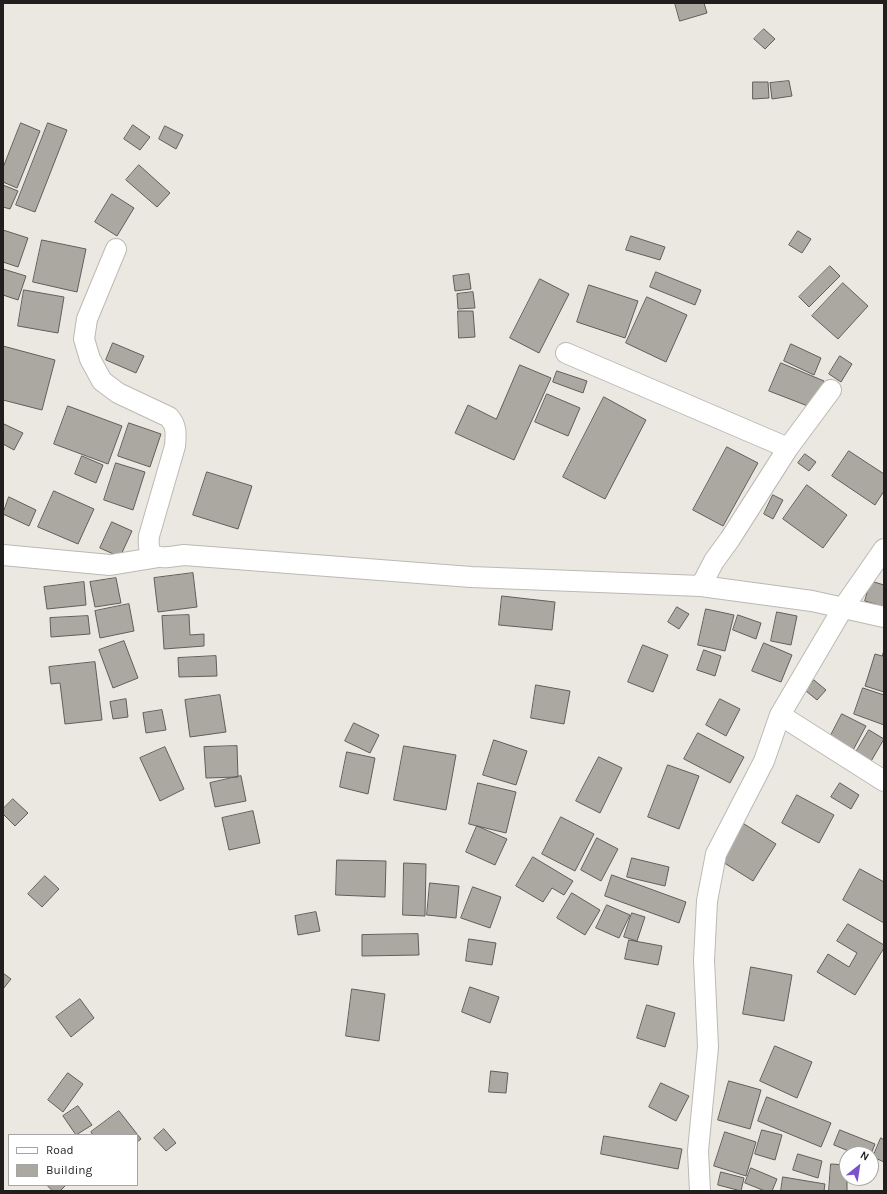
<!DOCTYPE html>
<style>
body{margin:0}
#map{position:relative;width:887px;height:1194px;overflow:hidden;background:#ebe8e2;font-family:Karla,sans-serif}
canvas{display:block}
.frame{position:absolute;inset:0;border:4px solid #201f1d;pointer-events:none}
.legend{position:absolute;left:8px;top:1134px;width:130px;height:52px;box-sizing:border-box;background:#fff;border:1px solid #a6a5a5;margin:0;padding:5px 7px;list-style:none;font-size:12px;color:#201f1d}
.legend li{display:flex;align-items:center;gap:8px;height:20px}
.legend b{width:20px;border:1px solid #a6a5a5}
.north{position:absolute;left:839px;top:1146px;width:40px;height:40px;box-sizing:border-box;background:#fff;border:1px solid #a6a5a5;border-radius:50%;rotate:30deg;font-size:11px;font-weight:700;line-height:16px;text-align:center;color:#201f1d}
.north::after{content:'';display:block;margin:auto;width:14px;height:18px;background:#7c52cc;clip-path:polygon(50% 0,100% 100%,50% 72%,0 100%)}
</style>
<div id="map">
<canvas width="887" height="1194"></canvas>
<div class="frame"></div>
<ul class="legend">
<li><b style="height:5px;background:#fff"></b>Road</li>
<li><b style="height:11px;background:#aba8a2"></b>Building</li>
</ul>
<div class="north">N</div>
</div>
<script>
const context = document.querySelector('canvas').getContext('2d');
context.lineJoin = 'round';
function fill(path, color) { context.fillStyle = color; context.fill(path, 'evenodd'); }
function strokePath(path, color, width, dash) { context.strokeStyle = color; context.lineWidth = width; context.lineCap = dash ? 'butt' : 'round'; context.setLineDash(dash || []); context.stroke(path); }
const building = new Path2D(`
 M 675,3 L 704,3 L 707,13 L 680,21 Z
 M 764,29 L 775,39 L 765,49 L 754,39 Z
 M 789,81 L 792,96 L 772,99 L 770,83 Z
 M 753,82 L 768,82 L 769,98 L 753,99 Z
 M 21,123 L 40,131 L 17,188 L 3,182 L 3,168 Z
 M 48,123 L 67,130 L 35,212 L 16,205 Z
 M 133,125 L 150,137 L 140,150 L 124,139 Z
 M 165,126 L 183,135 L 176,149 L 159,139 Z
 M 139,165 L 170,193 L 157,207 L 126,180 Z
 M 3,185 L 18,191 L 10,209 L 3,207 Z
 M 112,194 L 134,208 L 117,236 L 95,222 Z
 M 3,230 L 28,238 L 18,267 L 3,262 Z
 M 798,231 L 811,239 L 802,253 L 789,245 Z
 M 631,236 L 665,247 L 660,260 L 626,250 Z
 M 42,240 L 86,249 L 77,292 L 33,282 Z
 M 830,266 L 840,276 L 809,307 L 799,297 Z
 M 3,269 L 26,276 L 18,300 L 3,295 Z
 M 656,272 L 701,290 L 695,305 L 650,287 Z
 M 469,274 L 471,289 L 455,291 L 453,276 Z
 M 540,279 L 569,294 L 539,353 L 510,338 Z
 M 843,283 L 868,306 L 838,339 L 812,316 Z
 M 589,285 L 638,301 L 625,338 L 577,322 Z
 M 24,290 L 64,297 L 58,333 L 18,326 Z
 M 473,292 L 475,308 L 458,309 L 457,294 Z
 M 647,297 L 687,315 L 666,362 L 626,343 Z
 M 458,311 L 473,311 L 475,337 L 459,338 Z
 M 113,343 L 144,356 L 136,373 L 106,360 Z
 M 791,344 L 821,358 L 814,375 L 784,361 Z
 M 3,346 L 55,360 L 42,410 L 3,400 Z
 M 840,356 L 852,364 L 841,382 L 829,374 Z
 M 781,363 L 824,381 L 813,408 L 769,391 Z
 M 520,365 L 551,378 L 514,460 L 455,433 L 468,405 L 496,419 Z
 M 557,371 L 587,381 L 583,393 L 553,382 Z
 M 547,394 L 580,408 L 568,436 L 535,422 Z
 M 604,397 L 646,420 L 605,499 L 563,477 Z
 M 68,406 L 122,426 L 108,464 L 54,444 Z
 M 129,423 L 161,434 L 150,467 L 118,456 Z
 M 4,424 L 23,433 L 14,450 L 3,444 Z
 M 727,447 L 758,463 L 723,526 L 693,510 Z
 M 849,451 L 884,474 L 884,491 L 875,505 L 832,476 Z
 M 805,454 L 816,462 L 809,471 L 798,463 Z
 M 82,456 L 103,465 L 96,483 L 75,474 Z
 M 116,463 L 145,472 L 133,510 L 104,500 Z
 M 207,472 L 252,486 L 238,529 L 193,515 Z
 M 807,485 L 847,515 L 823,548 L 783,519 Z
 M 54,491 L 94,509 L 78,544 L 38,527 Z
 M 773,495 L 783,500 L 773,519 L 764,514 Z
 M 9,497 L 36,510 L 29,526 L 3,514 Z
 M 112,522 L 132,531 L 120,557 L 100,548 Z
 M 193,573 L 197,607 L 158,612 L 154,578 Z
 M 116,578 L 121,603 L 95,607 L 90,582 Z
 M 871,581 L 884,585 L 884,607 L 865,601 Z
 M 84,582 L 86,605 L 47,609 L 44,587 Z
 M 502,596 L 555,602 L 552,630 L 499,625 Z
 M 129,604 L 134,631 L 100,638 L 95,611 Z
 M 677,607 L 689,614 L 679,629 L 668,622 Z
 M 706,609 L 734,615 L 725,651 L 698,645 Z
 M 777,612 L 797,616 L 791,645 L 771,641 Z
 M 189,615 L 190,635 L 204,634 L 204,646 L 164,649 L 162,616 Z
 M 738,615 L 761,623 L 756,639 L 733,630 Z
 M 88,616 L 90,634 L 51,637 L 50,618 Z
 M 124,641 L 138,678 L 113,688 L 99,650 Z
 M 764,643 L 792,655 L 781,682 L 752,671 Z
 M 643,645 L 668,655 L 653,692 L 628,682 Z
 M 704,650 L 721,656 L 715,676 L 697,670 Z
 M 884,650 L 884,692 L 865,686 L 875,654 L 882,656 Z
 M 216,656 L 217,676 L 179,677 L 178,658 Z
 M 95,662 L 102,720 L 65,724 L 60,683 L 51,684 L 49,667 Z
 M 814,680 L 826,690 L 817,700 L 806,691 Z
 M 536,685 L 570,691 L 564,724 L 531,718 Z
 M 863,688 L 884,695 L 884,725 L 854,714 Z
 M 220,695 L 226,732 L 190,737 L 185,700 Z
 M 126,699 L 128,717 L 113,719 L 110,702 Z
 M 720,699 L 740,709 L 726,736 L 706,725 Z
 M 162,710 L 166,730 L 146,733 L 143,713 Z
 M 842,714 L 866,726 L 852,752 L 829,739 Z
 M 354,723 L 379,735 L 370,753 L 345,741 Z
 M 869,730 L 884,739 L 870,763 L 855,754 Z
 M 698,733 L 744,757 L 730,783 L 684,759 Z
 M 494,740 L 527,751 L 516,785 L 483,775 Z
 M 237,746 L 238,777 L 206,778 L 204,747 Z
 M 404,746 L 456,755 L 446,810 L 394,800 Z
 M 165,747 L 184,789 L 160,801 L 140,758 Z
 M 347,752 L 375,758 L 368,794 L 340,787 Z
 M 599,757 L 622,768 L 600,813 L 576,801 Z
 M 668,765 L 699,776 L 679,829 L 648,817 Z
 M 241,776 L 246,801 L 215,807 L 210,783 Z
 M 478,783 L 516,792 L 506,833 L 469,824 Z
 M 840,783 L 859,795 L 851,809 L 831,797 Z
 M 797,795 L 834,815 L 819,843 L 782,823 Z
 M 13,799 L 28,813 L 15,826 L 3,814 L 3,809 Z
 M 253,811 L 260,843 L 229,850 L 222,818 Z
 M 561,817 L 594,834 L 575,871 L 542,854 Z
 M 741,822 L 776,844 L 753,881 L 718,859 Z
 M 477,826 L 507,839 L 495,865 L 466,852 Z
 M 597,838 L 618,849 L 601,881 L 581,870 Z
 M 533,857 L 573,881 L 564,895 L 552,888 L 543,902 L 516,886 Z
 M 632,858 L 669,867 L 665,886 L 627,877 Z
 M 337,860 L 386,861 L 385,897 L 336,895 Z
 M 404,863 L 426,864 L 425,916 L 403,915 Z
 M 860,869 L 884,882 L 884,923 L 843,900 Z
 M 612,875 L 686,902 L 679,923 L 605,896 Z
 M 45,876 L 59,889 L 42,907 L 28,894 Z
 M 430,883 L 459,886 L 456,918 L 427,915 Z
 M 473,887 L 501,897 L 490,928 L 461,918 Z
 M 572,893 L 600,910 L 585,935 L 557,918 Z
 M 607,905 L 630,915 L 619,938 L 596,928 Z
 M 316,912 L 320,931 L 298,935 L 295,916 Z
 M 632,913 L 645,917 L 637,941 L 624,937 Z
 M 848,924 L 884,945 L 884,948 L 855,995 L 817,972 L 828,954 L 849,967 L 857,953 L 837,941 Z
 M 418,934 L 419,955 L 362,956 L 362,935 Z
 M 469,939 L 496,943 L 492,965 L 466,961 Z
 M 629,940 L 662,946 L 658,965 L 625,959 Z
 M 751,967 L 792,975 L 784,1021 L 743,1014 Z
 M 3,973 L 11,979 L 3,989 Z
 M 470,987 L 499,997 L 490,1023 L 462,1012 Z
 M 352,989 L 385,994 L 379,1041 L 346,1036 Z
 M 80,999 L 94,1018 L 71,1037 L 56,1017 Z
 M 647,1005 L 675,1013 L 665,1047 L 637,1038 Z
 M 775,1046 L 812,1062 L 797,1098 L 760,1081 Z
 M 491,1071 L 508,1073 L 506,1093 L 489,1092 Z
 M 68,1073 L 83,1084 L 63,1112 L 48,1100 Z
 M 729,1081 L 761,1090 L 750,1129 L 718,1120 Z
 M 661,1083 L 689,1096 L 676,1121 L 649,1107 Z
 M 767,1097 L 831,1123 L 821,1147 L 758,1121 Z
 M 78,1106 L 92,1125 L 76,1135 L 63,1116 Z
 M 119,1111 L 141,1139 L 137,1142 L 137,1135 L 93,1135 L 91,1132 Z
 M 164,1129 L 176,1143 L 166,1151 L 154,1138 Z
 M 762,1130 L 782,1135 L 775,1160 L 755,1154 Z
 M 840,1130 L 875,1144 L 871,1154 L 856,1154 L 834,1145 Z
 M 725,1132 L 756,1142 L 746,1176 L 714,1166 Z
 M 604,1136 L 682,1149 L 678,1169 L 601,1154 Z
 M 881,1138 L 884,1140 L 884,1162 L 873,1157 Z
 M 798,1154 L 822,1161 L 818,1178 L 793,1170 Z
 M 831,1164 L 847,1165 L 847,1191 L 829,1191 Z
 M 751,1168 L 777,1179 L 772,1191 L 765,1191 L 745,1183 Z
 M 721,1172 L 744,1178 L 741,1191 L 718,1185 Z
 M 783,1177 L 825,1184 L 824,1191 L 781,1191 Z
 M 47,1185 L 66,1185 L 60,1191 L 53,1191 Z`);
const street = new Path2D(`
 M 116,249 L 87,319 L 84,339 L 90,359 L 102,381 L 118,393 L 169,417 C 177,426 176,434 175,446 L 149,536 C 146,564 164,557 184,555 L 471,577 L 701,586
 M 566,353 L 788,448
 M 831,390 L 788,448 L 730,539 L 714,561 L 701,586 L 812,601 L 884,617
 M 3,555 L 110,565 L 159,557
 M 780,715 L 884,781
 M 700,1191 L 698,1151 L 708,1047 L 704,960 L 707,901 L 716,854 L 764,761 L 780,715 L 843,608 L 884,549`);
fill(building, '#aba8a2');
strokePath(building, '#615e59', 1);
strokePath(street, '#bcb9b4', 22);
strokePath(street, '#fff', 20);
</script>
